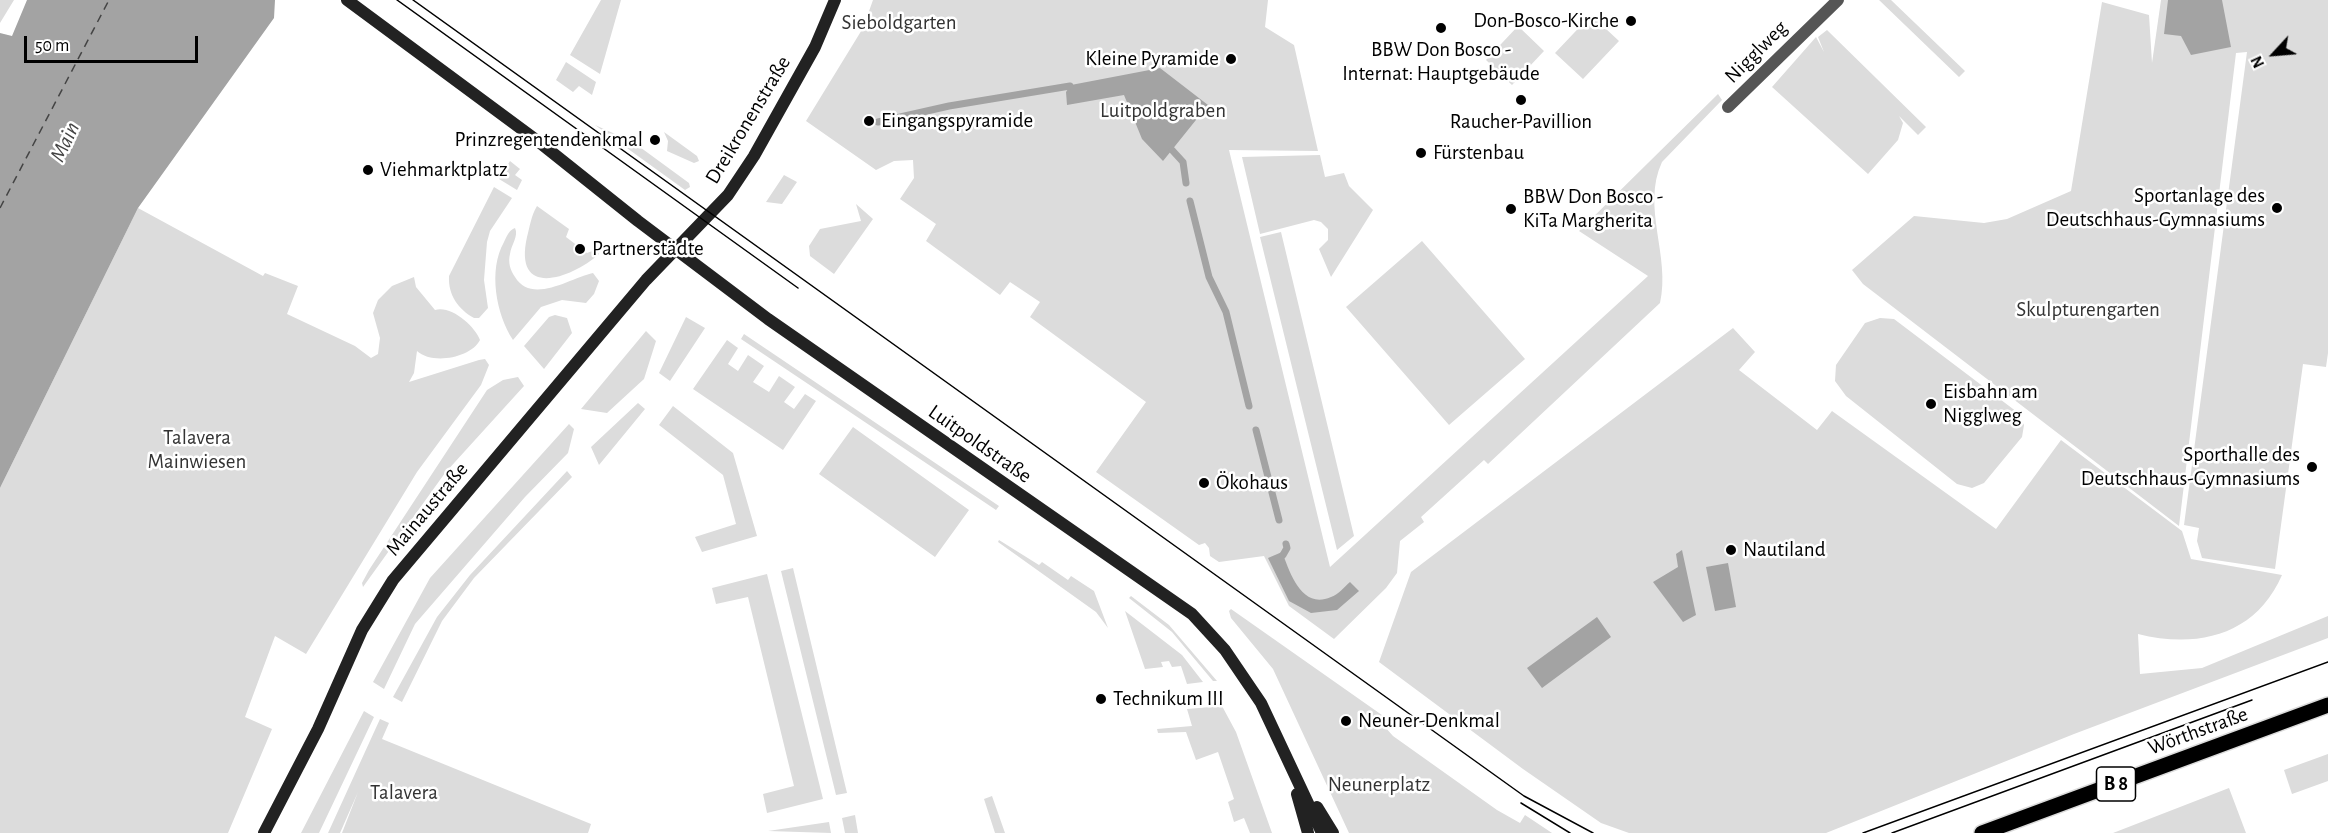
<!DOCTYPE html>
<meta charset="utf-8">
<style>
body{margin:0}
#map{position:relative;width:2328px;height:833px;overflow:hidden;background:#fff;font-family:"Alegreya Sans",sans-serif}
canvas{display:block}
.north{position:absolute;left:2244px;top:24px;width:60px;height:60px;-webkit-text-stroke:4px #fff;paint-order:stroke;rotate:244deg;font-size:16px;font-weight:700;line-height:24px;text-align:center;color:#000}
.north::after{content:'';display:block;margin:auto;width:21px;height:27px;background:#000;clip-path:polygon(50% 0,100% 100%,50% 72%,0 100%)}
.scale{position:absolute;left:24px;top:36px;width:174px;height:27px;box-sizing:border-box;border:3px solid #000;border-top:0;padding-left:8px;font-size:18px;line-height:21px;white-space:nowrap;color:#000;-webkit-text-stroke:4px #fff;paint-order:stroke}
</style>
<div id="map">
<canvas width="2328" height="833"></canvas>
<div class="north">N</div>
<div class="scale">50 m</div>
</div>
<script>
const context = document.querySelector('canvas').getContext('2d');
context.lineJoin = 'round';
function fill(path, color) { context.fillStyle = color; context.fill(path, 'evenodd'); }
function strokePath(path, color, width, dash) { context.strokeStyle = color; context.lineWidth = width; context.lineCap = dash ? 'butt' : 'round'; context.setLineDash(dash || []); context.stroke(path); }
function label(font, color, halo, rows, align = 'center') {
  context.font = font + ' "Alegreya Sans",sans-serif'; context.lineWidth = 5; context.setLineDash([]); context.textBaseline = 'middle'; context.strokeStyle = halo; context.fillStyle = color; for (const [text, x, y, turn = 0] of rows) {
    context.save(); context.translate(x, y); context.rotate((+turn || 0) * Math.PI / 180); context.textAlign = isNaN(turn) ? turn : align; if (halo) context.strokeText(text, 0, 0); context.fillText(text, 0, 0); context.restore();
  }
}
const green = new Path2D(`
 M 0,0 L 14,0 L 0,23 Z
 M 601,0 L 621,0 L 600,74 L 570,55 Z
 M 873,0 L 1268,0 L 1265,27 L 1294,45 L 1318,151 L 1229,150 L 1330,567 L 1648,276 L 1579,231 L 1718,94 L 1722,100 L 1662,162 C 1641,207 1671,256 1660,303 L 1488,464 L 1484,460 L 1421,517 L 1424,522 L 1400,541 L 1397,573 L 1386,588 L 1334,639 L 1289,606 L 1264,556 L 1219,562 L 1210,556 L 1209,548 L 1205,543 L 1199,545 L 1096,472 L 1146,402 L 1030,317 L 1040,302 L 1010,282 L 1000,295 L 926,241 L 936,224 L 900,199 L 914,178 L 913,160 L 894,161 L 876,170 L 806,121 L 863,28 Z
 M 1879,0 L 1891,0 L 1965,71 L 1959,77 Z
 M 2161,0 L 2328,0 L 2328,353 L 2326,367 L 2303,364 L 2275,569 L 2202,558 L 2197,541 L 2199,528 L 2184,525 L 2247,52 L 2236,53 L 2179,526 L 1863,284 L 1852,270 L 1914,216 L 1984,223 L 2007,219 L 2071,191 L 2102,2 L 2149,15 L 2152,63 Z
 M 1591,15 L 1619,41 L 1583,79 L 1555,53 Z
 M 1518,26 L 1544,51 L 1512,85 L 1486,60 Z
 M 1827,30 L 1926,127 L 1918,135 L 1899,116 L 1903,123 L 1898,140 L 1868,174 L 1772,87 L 1816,37 L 1824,52 L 1818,37 Z
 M 566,62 L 596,82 L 592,95 L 579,86 L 573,92 L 556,80 Z
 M 595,125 L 633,142 L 689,183 L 690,187 L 685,190 Z
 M 664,132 L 697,156 L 699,161 L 694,163 L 667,151 L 668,141 Z
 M 1320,155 L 1325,177 L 1344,173 L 1349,186 L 1373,210 L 1331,277 L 1319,249 L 1328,240 L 1328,229 L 1321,222 L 1314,220 L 1260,234 L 1242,157 Z
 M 510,161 L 520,169 L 515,175 L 522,180 L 517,190 L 499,179 Z
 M 784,175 L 797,182 L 782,204 L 766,202 Z
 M 494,187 L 512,198 L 490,231 L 487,242 L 484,280 L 488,308 L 479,318 L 474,318 C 458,309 448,295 449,276 Z
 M 856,204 L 873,219 L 834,274 L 810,256 L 809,246 L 820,229 L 861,221 Z
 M 537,206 L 569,229 L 566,237 L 587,253 L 595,250 L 599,254 C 571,279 513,299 527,237 C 530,226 531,216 537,206 Z
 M 138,208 L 263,276 L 265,273 L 298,286 L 287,314 L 355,346 L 371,358 L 378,354 L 380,338 L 373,313 L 378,300 L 392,286 L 414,277 L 416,287 L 435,310 C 451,305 475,326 480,340 C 471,358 432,365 417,351 L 414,373 L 409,382 L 479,360 L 485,359 L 489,365 L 481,385 L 417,472 L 306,654 L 275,636 L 245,717 L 272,729 L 228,833 L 0,833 L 0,488 Z
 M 515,228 C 519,236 511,245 510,254 C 508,262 510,270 515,277 C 532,305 570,278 593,273 L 599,281 L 594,294 L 586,303 L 562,300 L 541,307 L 513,340 C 496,314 488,270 504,242 C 507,236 509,230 515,228 Z
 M 1281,232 L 1354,536 L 1337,550 L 1260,237 Z
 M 1422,241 L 1525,359 L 1449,425 L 1346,307 Z
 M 555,315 L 567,318 L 572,333 L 544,369 L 524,346 L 549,317 Z
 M 686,317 L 705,328 L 670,381 L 659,373 Z
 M 1880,318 L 1894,319 L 2017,412 L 2024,425 L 2022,437 L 1984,483 L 1972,488 L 1957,484 L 1846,396 L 1835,381 L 1836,365 L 1865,323 Z
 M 1733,328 L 1755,352 L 1739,370 L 1817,430 L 1832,411 L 1996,529 L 2061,440 L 2182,531 L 2191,559 L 2282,575 C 2256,635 2198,649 2138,634 L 2140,674 L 2202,668 L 2328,616 L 2328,638 L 2074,734 L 1826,833 L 1629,833 L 1601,823 L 1523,769 L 1379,662 L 1411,572 Z
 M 646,331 L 656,341 L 644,379 L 607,413 L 581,409 Z
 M 744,334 L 999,506 L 996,510 L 741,339 Z
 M 727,340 L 738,348 L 728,364 L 738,371 L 748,355 L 764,366 L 753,382 L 769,392 L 779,376 L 795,387 L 784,402 L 794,409 L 805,394 L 816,401 L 783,450 L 693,389 Z
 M 518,377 L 524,386 L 445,473 L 363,587 L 362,583 L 369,570 L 487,390 L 503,380 Z
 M 638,403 L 645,409 L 599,465 L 591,447 Z
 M 673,406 L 733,453 L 757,536 L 702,552 L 695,537 L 736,524 L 723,475 L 659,425 Z
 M 569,424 L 574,429 L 568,453 L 525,497 L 415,624 L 384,689 L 373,682 L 430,578 Z
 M 853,427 L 969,510 L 935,557 L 819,474 Z
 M 567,471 L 572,477 L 474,578 L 442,621 L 402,702 L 393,697 L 437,617 L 470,575 Z
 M 999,540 L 1039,565 L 1042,562 L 1068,580 L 1071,576 L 1094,591 L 1108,628 L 1096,612 L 998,542 Z
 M 793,568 L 847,793 L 836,795 L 781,571 Z
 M 767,574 L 823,799 L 767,813 L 763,794 L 794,786 L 748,597 L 716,604 L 712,588 Z
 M 1131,596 L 1169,625 L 1217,681 L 1213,681 L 1172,632 L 1129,598 Z
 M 1231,609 L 1389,720 L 1385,727 L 1393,736 L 1497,810 L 1520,823 L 1525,815 L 1552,833 L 1349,833 L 1273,669 L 1231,618 L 1229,611 Z
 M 1125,611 L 1182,655 L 1203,682 L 1187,684 L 1181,666 L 1172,667 L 1169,661 L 1161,662 L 1163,667 L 1145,669 Z
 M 1222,706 L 1236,732 L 1272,833 L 1250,833 L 1244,818 L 1234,822 L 1228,802 L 1234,799 L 1218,752 L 1196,760 L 1186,732 L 1158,733 L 1157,729 L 1192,726 L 1187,709 Z
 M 364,711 L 374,717 L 319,833 L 301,833 Z
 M 380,719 L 389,723 L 382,739 L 591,824 L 588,833 L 342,833 L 358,792 L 340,833 L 328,833 Z
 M 2328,754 L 2328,781 L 2292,794 L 2284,770 Z
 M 2229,788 L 2246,833 L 2113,833 Z
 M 992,796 L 1005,833 L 995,833 L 984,799 Z
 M 855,815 L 858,833 L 845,833 L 842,818 Z
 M 829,822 L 831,833 L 768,831 Z`);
const water = new Path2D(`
 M 27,0 L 275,0 L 274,18 L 138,208 L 0,488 L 0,33 L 12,36 Z
 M 2168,0 L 2222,0 L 2231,47 L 2191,55 L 2181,36 L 2164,34 Z
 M 1160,68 L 1208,105 L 1163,161 L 1142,139 L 1124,95 L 1067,105 L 1066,92 L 1071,85 Z
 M 1682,550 L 1696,615 L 1683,622 L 1653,582 L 1678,567 L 1676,554 Z
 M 1282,552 C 1290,572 1301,610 1331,597 C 1338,595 1344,587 1350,582 L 1359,591 L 1337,610 L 1311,613 L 1289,601 L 1268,558 Z
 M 1728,563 L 1736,607 L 1715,611 L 1706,567 Z
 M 1597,617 L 1611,637 L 1542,688 L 1527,668 Z`);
const stream = new Path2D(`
 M 878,122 L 949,106 L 1070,86
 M 1172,150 L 1183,162 L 1186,183
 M 1190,201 L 1209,277 L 1226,312 L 1249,406
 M 1256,430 L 1279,520
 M 1283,555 L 1287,548 L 1286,544`);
const ferry = new Path2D(`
 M 0,208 L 109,0`);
const minor = new Path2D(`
 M 1728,107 L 1838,0`);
const secondary = new Path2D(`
 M 347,0 L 539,142 L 638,221 L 768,319 L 1192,614 L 1225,650 L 1261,703 L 1322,833
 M 1297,794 L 1308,833
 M 1317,807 L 1333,833
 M 264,833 L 318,729 L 362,630 L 393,580 L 646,280 L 728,195 L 754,156 L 815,47 L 835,0`);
const primary = new Path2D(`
 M 1982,833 L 2328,705`);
const tram = new Path2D(`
 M 397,0 L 798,288
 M 413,0 L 1524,796 L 1593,833
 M 1521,803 L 1570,833
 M 1863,833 L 2328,662
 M 1892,833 L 2252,700`);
const markers = [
 [1631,21,6,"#000"],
 [1441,28,6,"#000"],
 [1231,59,6,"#000"],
 [1521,100,6,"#000"],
 [869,121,6,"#000"],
 [655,140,6,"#000"],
 [1421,153,6,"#000"],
 [368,170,6,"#000"],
 [2277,208,6,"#000"],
 [1511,209,6,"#000"],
 [580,249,6,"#000"],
 [1931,404,6,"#000"],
 [2312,467,6,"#000"],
 [1204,483,6,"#000"],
 [1731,550,6,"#000"],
 [1101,699,6,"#000"],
 [1346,721,6,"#000"]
];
const shields = [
 [2116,784,39]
];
const shieldNames = [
 ["B 8",2116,784]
];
const poiNames = [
 ["Don-Bosco-Kirche",1619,21,"right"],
 ["BBW Don Bosco -",1441,50,"center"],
 ["Internat: Hauptgebäude",1441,74,"center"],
 ["Kleine Pyramide",1219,59,"right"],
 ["Eingangspyramide",881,121],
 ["Raucher-Pavillion",1521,122,"center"],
 ["Prinzregentendenkmal",643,140,"right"],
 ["Fürstenbau",1433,153],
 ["Viehmarktplatz",380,170],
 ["Sportanlage des",2265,196,"right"],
 ["Deutschhaus-Gymnasiums",2265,220,"right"],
 ["BBW Don Bosco -",1523,197],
 ["KiTa Margherita",1523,221],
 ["Partnerstädte",592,249],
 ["Eisbahn am",1943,392],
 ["Nigglweg",1943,416],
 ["Sporthalle des",2300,455,"right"],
 ["Deutschhaus-Gymnasiums",2300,479,"right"],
 ["Ökohaus",1216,483],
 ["Nautiland",1743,550],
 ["Technikum III",1113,699],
 ["Neuner-Denkmal",1358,721]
];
const parkNames = [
 ["Sieboldgarten",899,23],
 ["Luitpoldgraben",1163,111],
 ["Skulpturengarten",2088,310],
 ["Talavera",197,438],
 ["Mainwiesen",197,462],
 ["Neunerplatz",1379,785],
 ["Talavera",404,793]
];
const streetNames = [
 ["Nigglweg",1756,52,-45],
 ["Dreikronenstraße",748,120,-59],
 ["Luitpoldstraße",980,444,35],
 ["Mainaustraße",427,509,-50],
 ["Wörthstraße",2198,731,-20]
];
const waterNames = [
 ["Main",65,142,-65]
];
fill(green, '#dcdcdc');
fill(water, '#a3a3a3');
strokePath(stream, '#a3a3a3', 7);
strokePath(ferry, '#444', 1.5, [8, 6]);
strokePath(primary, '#dbdbdb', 18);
strokePath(minor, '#555', 12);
strokePath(secondary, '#222', 12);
strokePath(primary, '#000', 15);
strokePath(tram, '#000', 1.5);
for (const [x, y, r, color] of markers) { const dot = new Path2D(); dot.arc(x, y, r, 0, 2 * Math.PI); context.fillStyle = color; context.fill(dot); strokePath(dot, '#fff', 2); }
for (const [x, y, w] of shields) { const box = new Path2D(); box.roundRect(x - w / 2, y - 17, w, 34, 4.5); context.fillStyle = '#fff'; context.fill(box); strokePath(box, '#000', 1.5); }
label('bold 20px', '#000', null, shieldNames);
label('21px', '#000', '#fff', poiNames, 'left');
label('21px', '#333', '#fff', parkNames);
label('21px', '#000', '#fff', streetNames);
label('italic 22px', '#444', '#fff', waterNames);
</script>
